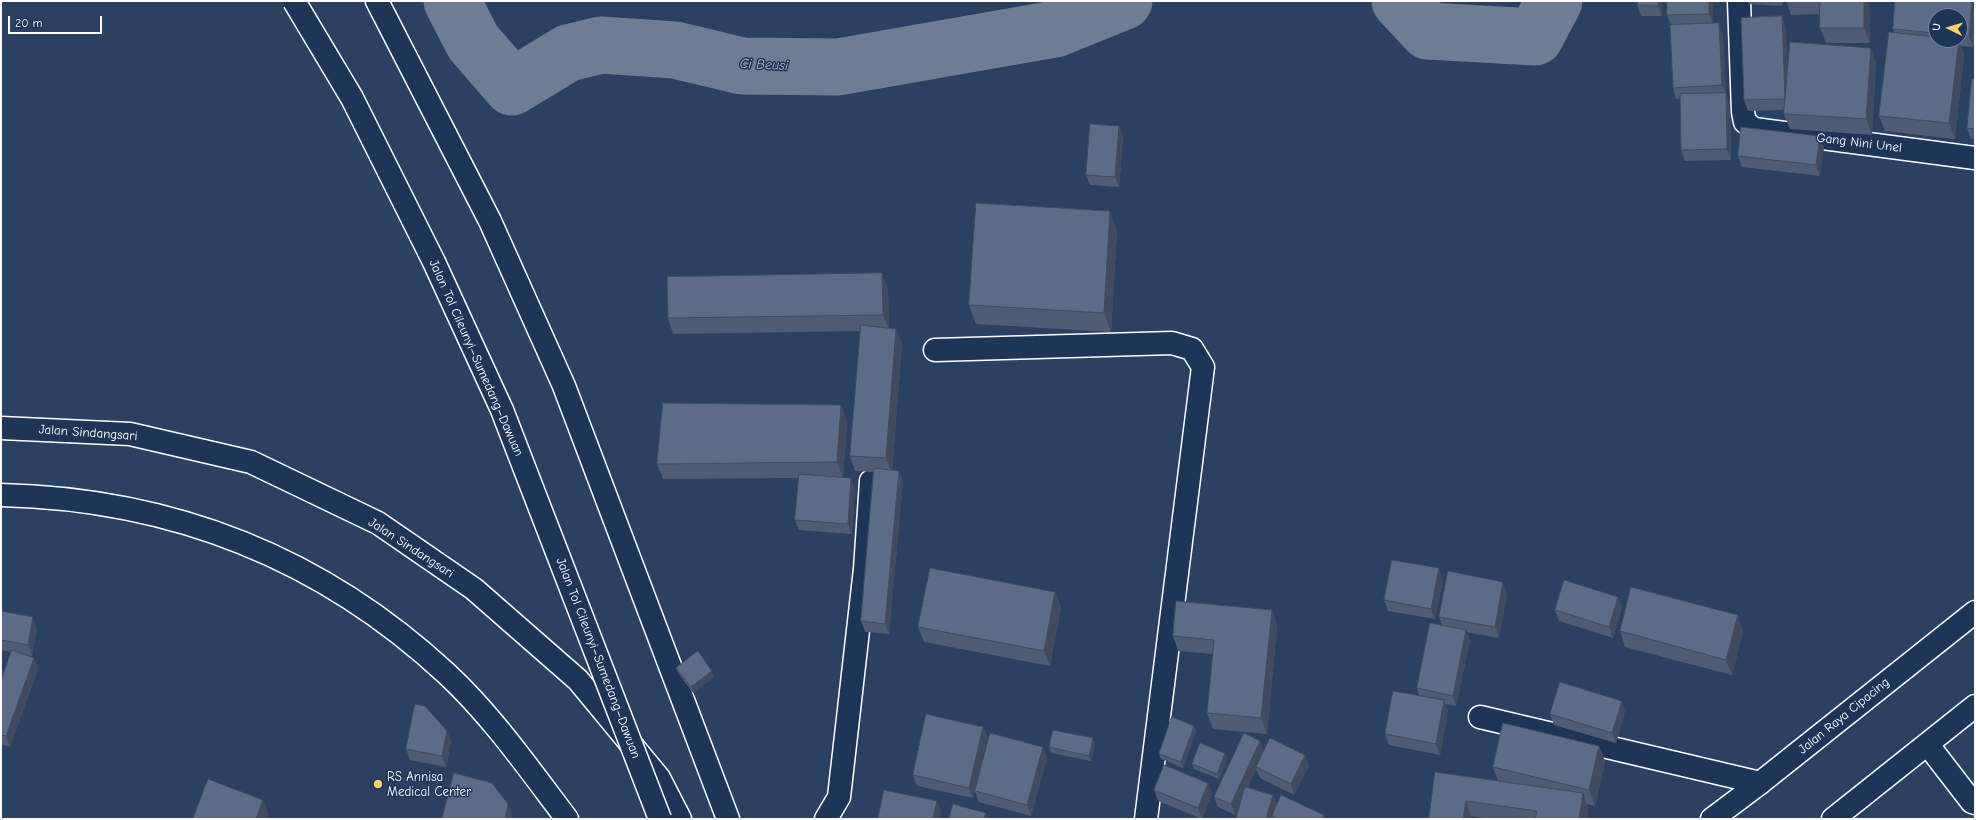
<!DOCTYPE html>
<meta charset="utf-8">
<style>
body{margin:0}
#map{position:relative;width:1976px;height:820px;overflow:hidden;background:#2a4161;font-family:"Comic Neue",sans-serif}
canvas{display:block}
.frame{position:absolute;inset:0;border:2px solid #fff;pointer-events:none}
.north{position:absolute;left:1928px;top:8px;width:40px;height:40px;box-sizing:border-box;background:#1d3557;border:1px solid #77869a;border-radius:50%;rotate:275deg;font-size:11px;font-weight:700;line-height:16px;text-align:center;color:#fff}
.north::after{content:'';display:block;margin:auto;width:14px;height:18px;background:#ffd166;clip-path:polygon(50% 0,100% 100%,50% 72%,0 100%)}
.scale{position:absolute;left:8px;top:16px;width:94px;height:18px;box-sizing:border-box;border:2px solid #fff;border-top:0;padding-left:5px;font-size:12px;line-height:14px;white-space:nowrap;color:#fff;-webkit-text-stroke:3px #1d3557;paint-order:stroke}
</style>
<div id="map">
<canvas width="1976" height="820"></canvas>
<div class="frame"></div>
<div class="north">U</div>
<div class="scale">20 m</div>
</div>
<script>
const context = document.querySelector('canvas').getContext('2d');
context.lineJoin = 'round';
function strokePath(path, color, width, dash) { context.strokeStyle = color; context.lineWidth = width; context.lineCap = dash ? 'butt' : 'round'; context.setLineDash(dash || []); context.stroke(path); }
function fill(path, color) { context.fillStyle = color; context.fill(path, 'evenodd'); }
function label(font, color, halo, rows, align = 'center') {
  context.font = font + ' "Comic Neue",sans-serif'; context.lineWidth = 3; context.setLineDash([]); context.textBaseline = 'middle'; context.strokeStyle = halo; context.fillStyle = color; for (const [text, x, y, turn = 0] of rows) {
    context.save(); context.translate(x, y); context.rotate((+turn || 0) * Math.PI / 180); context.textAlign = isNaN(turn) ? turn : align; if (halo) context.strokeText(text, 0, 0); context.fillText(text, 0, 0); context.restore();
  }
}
const river = new Path2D(`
 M 452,1 L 473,42 L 512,87 L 568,53 L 601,45 L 675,50 L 742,66 L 838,67 L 1055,29 L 1124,1
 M 1400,1 L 1428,31 L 1535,37 L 1554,1`);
const minor = new Path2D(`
 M 1739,1 L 1743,112 L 1745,122 L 1754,129 L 1975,158
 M 935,350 L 1172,343 L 1192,349 L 1203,367 L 1146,819
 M 1480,717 L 1760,783
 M 1928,745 L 1972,802 L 1975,803
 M 826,819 L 839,797 L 865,569 L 871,481`);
const highway = new Path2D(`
 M 377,1 L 490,221 L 564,386 L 728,819
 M 1,428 L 130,434 L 251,462 L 378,523 L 474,589 L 578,680 L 659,778 L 680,819
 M 1,495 C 172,499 322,558 447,674 C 493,717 529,769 567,819
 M 1712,819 L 1760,783 L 1975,612
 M 1833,819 L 1975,706`);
const highwayBridge = new Path2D(`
 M 294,1 L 352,98 L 434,262 L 502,410 L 660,819`);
const wall = new Path2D(`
 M 1662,1 L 1662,16 L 1641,16 L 1637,5 Z
 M 1713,1 L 1713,23 L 1723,34 L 1726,94 L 1730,104 L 1731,160 L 1685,161 L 1681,150 L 1680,98 L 1676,99 L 1673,88 L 1671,25 L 1667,15 Z
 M 1747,1 L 1783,1 L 1782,6 L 1749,4 Z
 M 1786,1 L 1869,1 L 1870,43 L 1826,43 L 1820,28 L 1820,14 L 1791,15 Z
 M 1975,1 L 1975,28 L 1973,47 L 1961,46 L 1964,55 L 1955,139 L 1885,131 L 1879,116 L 1894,32 L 1893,29 ZM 1936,16 L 1960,16 L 1960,40 L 1936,40 Z
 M 1786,27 L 1787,71 L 1876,63 L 1872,135 L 1790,129 L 1784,114 L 1785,110 L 1748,111 L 1744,100 Z
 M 1975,79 L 1975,139 L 1971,139 L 1967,128 Z
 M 1119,126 L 1123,136 L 1119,187 L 1090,185 L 1086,175 Z
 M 1824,147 L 1820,176 L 1742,167 L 1738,156 Z
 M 1117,230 L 1111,332 L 976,324 L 969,305 Z
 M 888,289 L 889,328 L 896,329 L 902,344 L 892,470 L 903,481 L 889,634 L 865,632 L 861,621 L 874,472 L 855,471 L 850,456 L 860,331 L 673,334 L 668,318 Z
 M 841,405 L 847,421 L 843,478 L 855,489 L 852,534 L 799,530 L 795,520 L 799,478 L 663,479 L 657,464 Z
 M 1443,579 L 1435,619 L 1388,611 L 1384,600 Z
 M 1055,592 L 1061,607 L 1050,666 L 924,642 L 918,627 Z
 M 1507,593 L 1499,638 L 1466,632 L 1470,641 L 1456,706 L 1445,704 L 1448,711 L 1440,755 L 1389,745 L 1385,734 L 1419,696 L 1417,688 L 1442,625 L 1439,617 Z
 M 1618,597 L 1622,608 L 1613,638 L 1559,621 L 1555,610 Z
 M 1272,610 L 1277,626 L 1267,734 L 1213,729 L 1207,713 L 1213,654 L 1178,651 L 1173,636 Z
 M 1,611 L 37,628 L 32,656 L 25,655 L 34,658 L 38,669 L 10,747 L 1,744 L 1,680 L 11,652 L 1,650 Z
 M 1620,631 L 1743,631 L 1732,675 L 1625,647 Z
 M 676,668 L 714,677 L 693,693 L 678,673 Z
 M 1625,711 L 1616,743 L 1554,725 L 1550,714 Z
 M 1194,726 L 1196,731 L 1183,768 L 1161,759 L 1159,754 Z
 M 983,727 L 987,737 L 976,787 L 1043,747 L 1047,758 L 1031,816 L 979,802 L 975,791 L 973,798 L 917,786 L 913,775 Z
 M 447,731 L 451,741 L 446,767 L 410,760 L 406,749 Z
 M 1260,741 L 1264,751 L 1305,755 L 1309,766 L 1294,795 L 1260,778 L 1256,769 L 1248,787 L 1273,795 L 1277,805 L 1278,819 L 1236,819 L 1241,802 L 1235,815 L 1218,807 L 1214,797 Z
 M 1095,743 L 1091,761 L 1051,753 L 1049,747 Z
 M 1599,746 L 1605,762 L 1595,806 L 1587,804 L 1588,808 L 1587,819 L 1490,819 L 1471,816 L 1429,819 L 1498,781 L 1493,767 Z
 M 1225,753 L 1227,759 L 1219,779 L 1194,769 L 1192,764 Z
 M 1208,783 L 1212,794 L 1202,819 L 1158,801 L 1154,790 Z`);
const shadedWall = new Path2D(`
 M 1658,1 L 1662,1 L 1662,16 L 1658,6 Z
 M 1709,1 L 1713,1 L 1713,25 L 1709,14 Z
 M 1864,1 L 1869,1 L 1870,43 L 1864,28 Z
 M 1972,1 L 1975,1 L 1975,28 L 1973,47 L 1969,36 Z
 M 1782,16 L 1786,27 L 1788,110 L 1785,99 Z
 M 1719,23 L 1723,34 L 1726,94 L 1730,104 L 1731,160 L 1727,149 L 1726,95 L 1722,85 Z
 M 1959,40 L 1964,55 L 1955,139 L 1949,123 Z
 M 1871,48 L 1876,63 L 1872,135 L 1866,119 Z
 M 1119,126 L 1123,136 L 1119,187 L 1115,177 Z
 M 1820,136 L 1824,147 L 1820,176 L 1816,165 Z
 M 1110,211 L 1117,230 L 1111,332 L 1104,313 Z
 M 882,273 L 888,289 L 889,330 L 883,315 Z
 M 896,329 L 902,344 L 892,474 L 886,458 Z
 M 841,405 L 847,421 L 843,478 L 837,462 Z
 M 899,471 L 903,481 L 889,634 L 885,624 Z
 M 851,478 L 855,489 L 852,534 L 848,524 Z
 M 1439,568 L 1443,579 L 1435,619 L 1431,609 Z
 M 1503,582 L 1507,593 L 1499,638 L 1495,627 Z
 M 1055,592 L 1061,607 L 1050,666 L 1044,651 Z
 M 1618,597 L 1622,608 L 1613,638 L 1609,627 Z
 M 1272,610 L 1277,626 L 1267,734 L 1261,718 Z
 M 1738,615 L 1743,631 L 1732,675 L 1726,660 Z
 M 33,617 L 37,628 L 32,656 L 28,645 Z
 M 1466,630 L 1470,641 L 1456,706 L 1453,696 Z
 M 34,658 L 38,669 L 10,747 L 6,736 Z
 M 712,671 L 714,677 L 693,693 L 691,687 Z
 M 1444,700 L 1448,711 L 1440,755 L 1436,744 Z
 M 1622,701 L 1625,711 L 1616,743 L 1612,733 Z
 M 1194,726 L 1196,731 L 1183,768 L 1181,762 Z
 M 983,727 L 987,737 L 973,798 L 969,788 Z
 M 447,731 L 451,741 L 446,767 L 442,756 Z
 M 1093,738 L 1095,743 L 1091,761 L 1089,756 Z
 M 1260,741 L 1264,752 L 1256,767 L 1256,769 L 1235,815 L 1231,804 Z
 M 1599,746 L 1605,762 L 1595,806 L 1589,790 Z
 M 1043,747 L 1047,758 L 1031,816 L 1027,805 Z
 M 1225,753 L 1227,759 L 1219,779 L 1217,774 Z
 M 1305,755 L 1309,766 L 1294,795 L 1291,784 Z
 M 1208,783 L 1212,794 L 1202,819 L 1198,808 Z
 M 1583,793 L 1588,808 L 1587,819 L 1579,819 Z
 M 1273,795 L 1277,806 L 1272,816 L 1273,819 L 1266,819 Z
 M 263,800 L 269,816 L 268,819 L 256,819 Z
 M 937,801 L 941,811 L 940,819 L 933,819 Z
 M 1466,801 L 1471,816 L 1471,819 L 1463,819 Z
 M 508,804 L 513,819 L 505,819 Z
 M 986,813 L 988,819 L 984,819 Z
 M 1324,815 L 1326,819 L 1323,819 Z`);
const building = new Path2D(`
 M 1638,1 L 1658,1 L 1658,6 L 1637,5 Z
 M 1667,1 L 1709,1 L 1709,14 L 1667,15 Z
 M 1820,1 L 1864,1 L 1864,28 L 1820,28 Z
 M 1895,1 L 1972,1 L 1969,36 L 1960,35 L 1960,16 L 1936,16 L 1936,33 L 1893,29 Z
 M 1782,16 L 1785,99 L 1744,100 L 1741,18 Z
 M 1719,23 L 1722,85 L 1673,88 L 1670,25 Z
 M 1889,32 L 1936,37 L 1936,40 L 1959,40 L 1949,123 L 1879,116 Z
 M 1790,42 L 1871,48 L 1866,119 L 1784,114 Z
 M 1972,79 L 1975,79 L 1975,129 L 1967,128 Z
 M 1726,93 L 1727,149 L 1681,150 L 1680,94 Z
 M 1090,124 L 1119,126 L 1115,177 L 1086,175 Z
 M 1741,127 L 1820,136 L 1816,165 L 1738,156 Z
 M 976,203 L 1110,211 L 1104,313 L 969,305 Z
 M 882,273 L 883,315 L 668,318 L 667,277 Z
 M 861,325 L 896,329 L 886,458 L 850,456 Z
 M 663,403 L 841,405 L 837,462 L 657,464 Z
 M 874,468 L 899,471 L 885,624 L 861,621 Z
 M 799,474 L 851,478 L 848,524 L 795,520 Z
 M 1392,560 L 1439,568 L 1431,609 L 1384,600 Z
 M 930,568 L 1055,592 L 1044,651 L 918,627 Z
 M 1448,571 L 1503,582 L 1495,627 L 1439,617 Z
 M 1564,580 L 1618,597 L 1609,627 L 1555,610 Z
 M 1631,587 L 1738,615 L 1726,660 L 1620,631 Z
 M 1176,601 L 1272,610 L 1261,718 L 1207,713 L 1214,640 L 1173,636 Z
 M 1,611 L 33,617 L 28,645 L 1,640 Z
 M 1430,623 L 1466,630 L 1453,696 L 1417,688 Z
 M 12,650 L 34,658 L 6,736 L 1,735 L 1,680 Z
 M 698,651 L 712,671 L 691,687 L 676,668 Z
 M 1560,682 L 1622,701 L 1612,733 L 1550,714 Z
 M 1393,691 L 1444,700 L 1436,744 L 1385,734 Z
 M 415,704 L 425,706 L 447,731 L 442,756 L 406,749 Z
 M 926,714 L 983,727 L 969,788 L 913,775 Z
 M 1172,717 L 1194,726 L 1181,762 L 1159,754 Z
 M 1503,723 L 1599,746 L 1589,790 L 1493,767 Z
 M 1053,730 L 1093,738 L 1089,756 L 1049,747 Z
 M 990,733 L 1043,747 L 1027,805 L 975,791 Z
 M 1244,733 L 1260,741 L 1231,804 L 1214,797 Z
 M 1270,738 L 1305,755 L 1291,784 L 1256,767 Z
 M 1200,743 L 1225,753 L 1217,774 L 1192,764 Z
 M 1164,765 L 1208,783 L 1198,808 L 1154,790 Z
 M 1435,772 L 1583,793 L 1579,819 L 1535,819 L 1537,811 L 1466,801 L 1463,819 L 1429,819 Z
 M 454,773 L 492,783 L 508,804 L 505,819 L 442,819 Z
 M 208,779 L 263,800 L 256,819 L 193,819 Z
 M 1245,787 L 1273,795 L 1266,819 L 1236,819 Z
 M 884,790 L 937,801 L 933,819 L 878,819 Z
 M 1281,795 L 1324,815 L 1323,819 L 1278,819 L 1272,816 Z
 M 953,804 L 986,813 L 984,819 L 949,819 Z`);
const markers = [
 [378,784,5,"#ffd166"]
];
const streetNames = [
 ["Gang Nini Unel",1859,143,7],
 ["Jalan Tol Cileunyi–Sumedang–Dawuan",476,358,66],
 ["Jalan Sindangsari",88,433,4],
 ["Jalan Sindangsari",411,548,33],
 ["Jalan Tol Cileunyi–Sumedang–Dawuan",598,658,69],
 ["Jalan Raya Cipacing",1844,716,-39]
];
const poiNames = [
 ["RS Annisa",387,777],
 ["Medical Center",387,792]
];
const waterNames = [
 ["Ci Beusi",764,65,3]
];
strokePath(river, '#6d7d92', 57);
strokePath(minor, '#fff', 25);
strokePath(highway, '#fff', 25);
strokePath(minor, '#1d3557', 22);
strokePath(highway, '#1d3557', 22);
strokePath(highwayBridge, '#fff', 25, []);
strokePath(highwayBridge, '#1d3557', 22);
fill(wall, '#4e5d73');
fill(shadedWall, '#404c5e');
fill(building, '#5b6c86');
strokePath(building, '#404c5e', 1);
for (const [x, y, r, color] of markers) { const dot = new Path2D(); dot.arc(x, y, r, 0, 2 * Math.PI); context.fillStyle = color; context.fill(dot); strokePath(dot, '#1d3557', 1.5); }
label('13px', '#fff', '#1d3557', streetNames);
label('13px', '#fff', '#1d3557', poiNames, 'left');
label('italic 14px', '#b6bec8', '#1d3557', waterNames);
</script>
